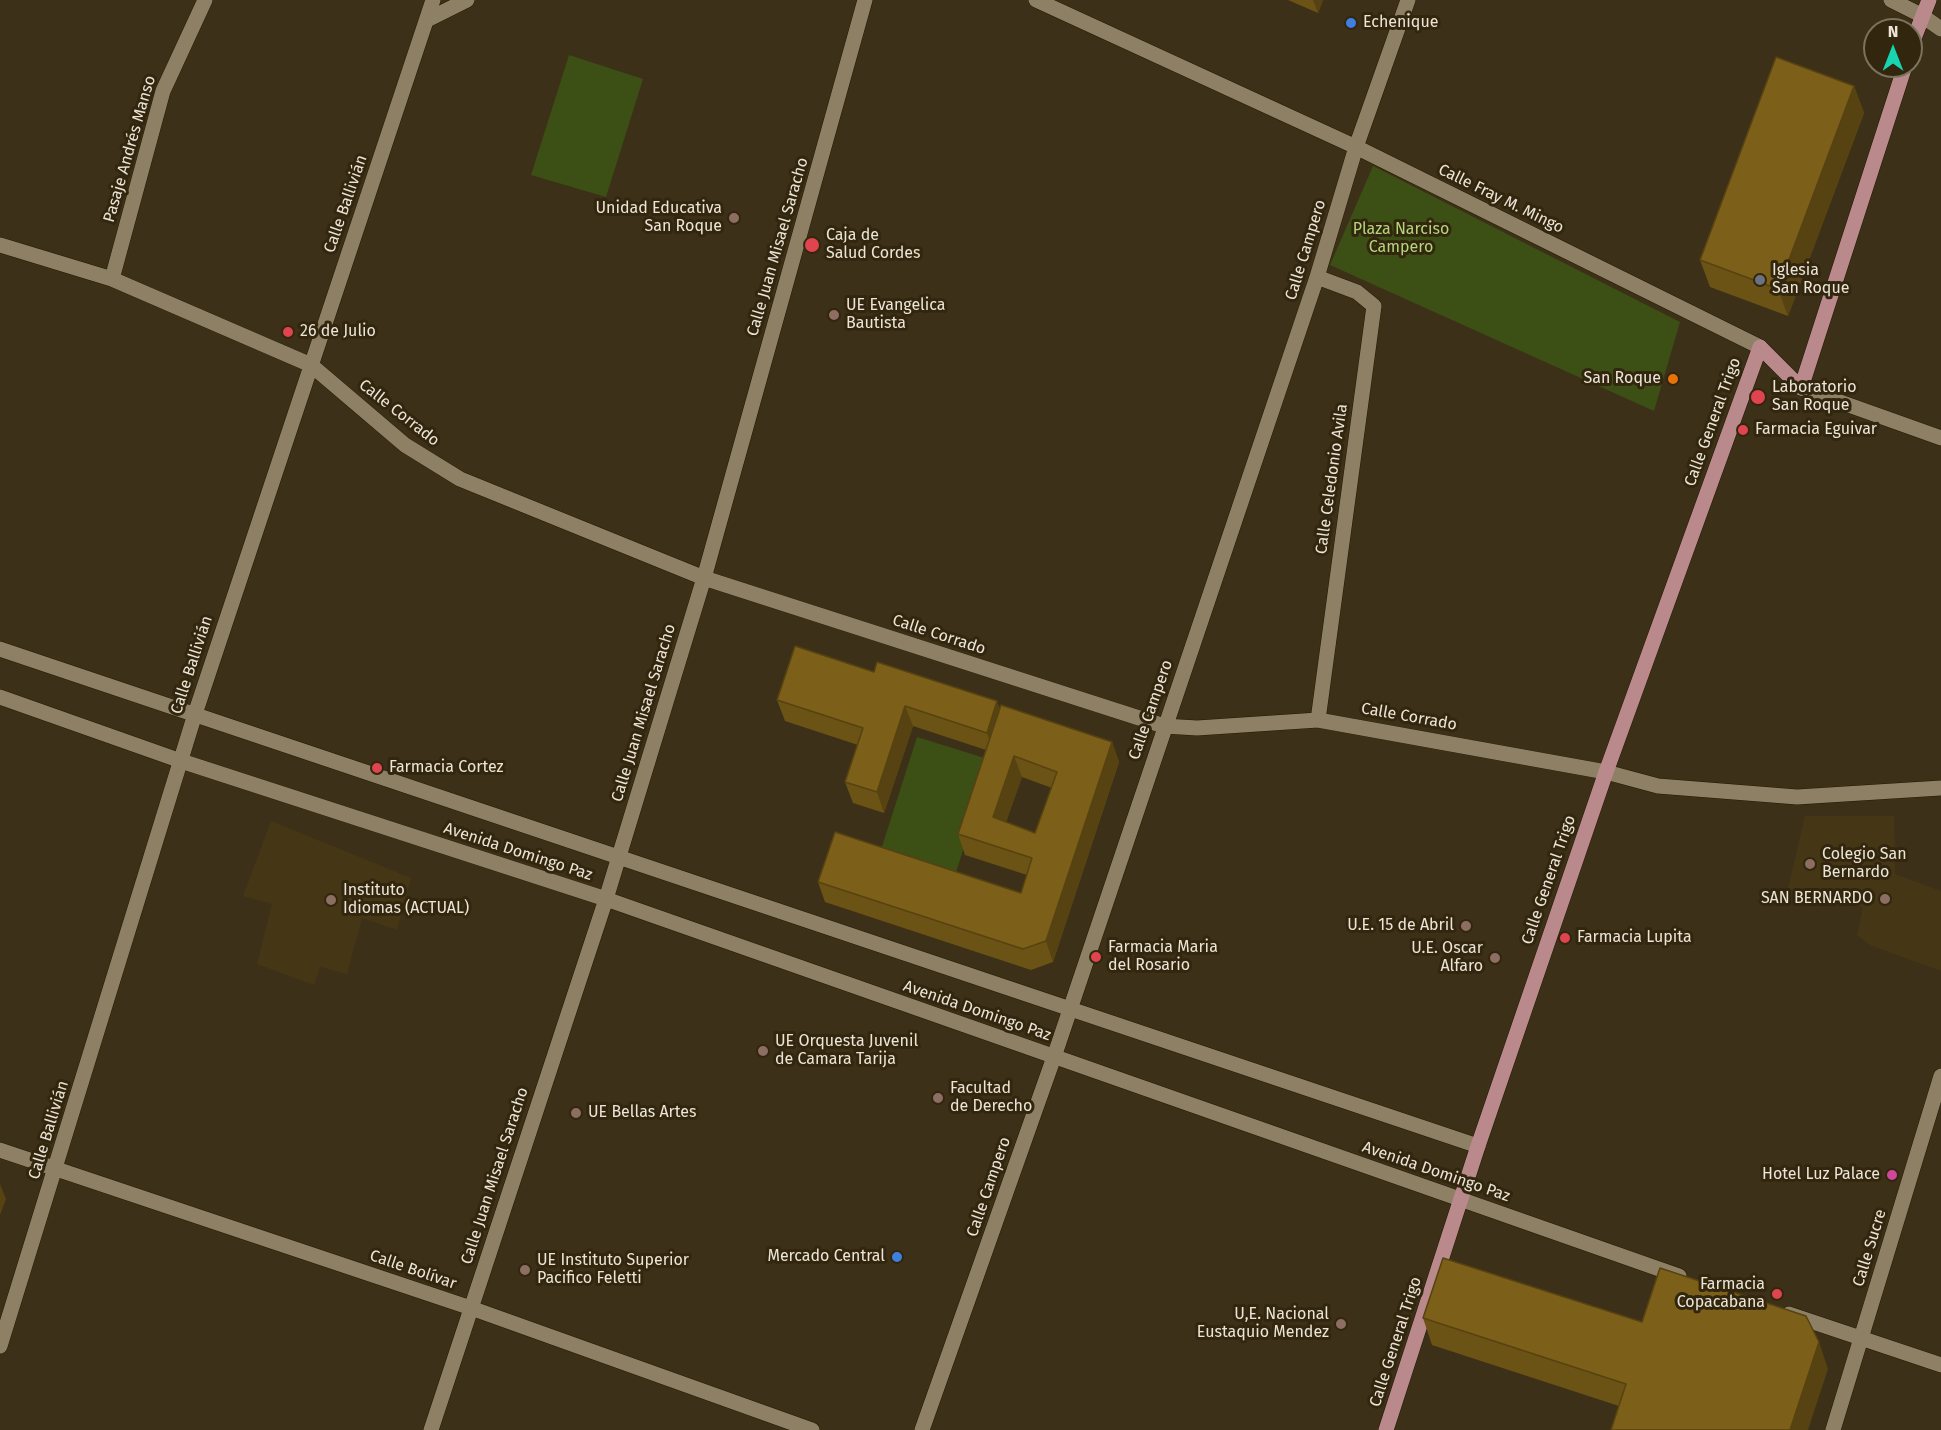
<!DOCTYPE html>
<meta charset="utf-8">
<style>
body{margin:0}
#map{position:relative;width:1941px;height:1430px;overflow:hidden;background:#3c3118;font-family:"Fira Sans",sans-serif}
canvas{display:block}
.north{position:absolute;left:1863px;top:18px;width:60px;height:60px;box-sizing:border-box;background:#32270e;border:2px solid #7c735e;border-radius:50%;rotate:0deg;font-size:16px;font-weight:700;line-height:24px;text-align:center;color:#ece5d7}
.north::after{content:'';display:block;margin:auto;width:21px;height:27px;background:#18d5b2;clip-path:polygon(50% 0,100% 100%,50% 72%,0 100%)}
</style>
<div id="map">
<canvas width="1941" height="1430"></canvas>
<div class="north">N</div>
</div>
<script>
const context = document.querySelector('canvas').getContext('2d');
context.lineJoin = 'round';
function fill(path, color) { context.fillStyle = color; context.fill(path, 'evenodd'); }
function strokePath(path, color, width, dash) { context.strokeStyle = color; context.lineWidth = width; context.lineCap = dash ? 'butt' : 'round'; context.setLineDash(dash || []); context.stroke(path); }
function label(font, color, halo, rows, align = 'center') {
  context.font = font + ' "Fira Sans",sans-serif'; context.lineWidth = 6; context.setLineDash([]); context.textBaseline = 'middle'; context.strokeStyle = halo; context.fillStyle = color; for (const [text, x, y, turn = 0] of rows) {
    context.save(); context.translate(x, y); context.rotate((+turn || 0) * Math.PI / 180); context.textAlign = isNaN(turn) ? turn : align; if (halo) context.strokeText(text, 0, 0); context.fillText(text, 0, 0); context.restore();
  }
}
const built = new Path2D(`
 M 1805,816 L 1894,816 L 1895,874 L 1941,891 L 1941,971 L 1870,945 L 1857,935 L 1863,907 L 1788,889 Z
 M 271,821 L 411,878 L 397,930 L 362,918 L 347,974 L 320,967 L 314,985 L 257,964 L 272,904 L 243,896 Z`);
const green = new Path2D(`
 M 569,55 L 643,79 L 606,197 L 531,175 Z
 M 1373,166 L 1680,322 L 1654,411 L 1330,265 Z
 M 917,737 L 991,760 L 954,879 L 879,856 Z`);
const minor = new Path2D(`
 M 1036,0 L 1356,147 L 1760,347
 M 1891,0 L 1921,15 L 1941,29
 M 427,20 L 467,0
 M 0,245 L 112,279 L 311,365 L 405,445 L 460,479 L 704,578 L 1164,726 L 1197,728 L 1318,720 L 1606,772 L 1658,786 L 1797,797 L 1941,788
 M 1317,277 L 1357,292 L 1374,306 L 1318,720
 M 112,279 L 163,91 L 205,0
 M 1801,388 L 1941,438
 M 0,649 L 1478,1146
 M 0,697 L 181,761 L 606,899 L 1679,1276
 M 0,1150 L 471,1308 L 812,1430
 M 1789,1314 L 1941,1365
 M 0,1346 L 195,714 L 433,0
 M 431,1430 L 606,899 L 704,578 L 865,0
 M 922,1430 L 1054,1057 L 1317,277 L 1356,147 L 1408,0
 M 1833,1430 L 1941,1076`);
const major = new Path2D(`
 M 1911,46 L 1929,0
 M 1386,1430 L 1478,1146 L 1606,772 L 1760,347 L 1801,388 L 1905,66`);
const wall = new Path2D(`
 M 1288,0 L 1323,0 L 1318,13 Z
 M 1854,86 L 1864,113 L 1788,316 L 1710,287 L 1700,260 Z
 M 874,672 L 1112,742 L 1119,762 L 1053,962 L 1031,970 L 825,902 L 818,882 L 1021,893 L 1027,875 L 965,855 L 958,834 L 986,750 L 913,726 L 884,813 L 853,803 L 845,782 L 858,745 L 785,721 L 777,700 ZM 1022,777 L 1052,788 L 1035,833 L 1006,822 Z
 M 1423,1318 L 1642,1322 L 1828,1369 L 1619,1406 L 1432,1345 Z`);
const shadedWall = new Path2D(`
 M 1313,0 L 1323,0 L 1318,13 Z
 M 1854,86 L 1864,113 L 1788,316 L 1778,289 Z
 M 997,701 L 1005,722 L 994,753 L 987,733 Z
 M 905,706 L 913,726 L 884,813 L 877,792 Z
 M 1112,742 L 1119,762 L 1053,962 L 1046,941 Z
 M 1014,756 L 1022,777 L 1000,838 L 993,817 Z
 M 0,1184 L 6,1199 L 0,1215 Z
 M 1819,1342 L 1828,1369 L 1808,1430 L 1790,1430 Z`);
const building = new Path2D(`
 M 1776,57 L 1854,86 L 1778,289 L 1700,260 Z
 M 795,646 L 874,672 L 877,662 L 997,701 L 987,733 L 905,706 L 877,792 L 845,782 L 863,728 L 777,700 Z
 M 1001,705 L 1112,742 L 1046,941 L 1023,949 L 818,882 L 835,832 L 1021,893 L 1032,858 L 958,834 ZM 1014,756 L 1057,772 L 1035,833 L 993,817 Z
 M 1443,1258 L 1642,1322 L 1660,1268 L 1806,1316 L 1819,1342 L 1790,1430 L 1611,1430 L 1626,1384 L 1423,1318 Z`);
const markers = [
 [1351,23,6,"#3f7fe0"],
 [734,218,6,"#8d6e63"],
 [812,245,8,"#e0444e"],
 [1760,280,6,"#6b7280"],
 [834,315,6,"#8d6e63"],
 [288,332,6,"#e0444e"],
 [1673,379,6,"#e8710a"],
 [1758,397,8,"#e0444e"],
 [1743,430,6,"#e0444e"],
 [377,768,6,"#e0444e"],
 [1810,864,6,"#8d6e63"],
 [1885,899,6,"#8d6e63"],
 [331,900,6,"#8d6e63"],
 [1466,926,6,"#8d6e63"],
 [1565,938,6,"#e0444e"],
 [1096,957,6,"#e0444e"],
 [1495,958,6,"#8d6e63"],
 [763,1051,6,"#8d6e63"],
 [938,1098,6,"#8d6e63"],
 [576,1113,6,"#8d6e63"],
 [1892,1175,6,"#d1479c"],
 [897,1257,6,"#3f7fe0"],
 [525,1270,6,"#8d6e63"],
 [1777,1294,6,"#e0444e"],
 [1341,1324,6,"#8d6e63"]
];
const poiNames = [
 ["Echenique",1363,23],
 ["Unidad Educativa",722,209,"right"],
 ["San Roque",722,227,"right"],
 ["Caja de",826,236],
 ["Salud Cordes",826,254],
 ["Iglesia",1772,271],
 ["San Roque",1772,289],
 ["UE Evangelica",846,306],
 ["Bautista",846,324],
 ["26 de Julio",300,332],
 ["San Roque",1661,379,"right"],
 ["Laboratorio",1772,388],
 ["San Roque",1772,406],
 ["Farmacia Eguivar",1755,430],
 ["Farmacia Cortez",389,768],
 ["Colegio San",1822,855],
 ["Bernardo",1822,873],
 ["Instituto",343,891],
 ["Idiomas (ACTUAL)",343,909],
 ["SAN BERNARDO",1873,899,"right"],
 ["U.E. 15 de Abril",1454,926,"right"],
 ["Farmacia Lupita",1577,938],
 ["Farmacia Maria",1108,948],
 ["del Rosario",1108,966],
 ["U.E. Oscar",1483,949,"right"],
 ["Alfaro",1483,967,"right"],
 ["UE Orquesta Juvenil",775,1042],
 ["de Camara Tarija",775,1060],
 ["Facultad",950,1089],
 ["de Derecho",950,1107],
 ["UE Bellas Artes",588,1113],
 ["Hotel Luz Palace",1880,1175,"right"],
 ["Mercado Central",885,1257,"right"],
 ["UE Instituto Superior",537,1261],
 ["Pacifico Feletti",537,1279],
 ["Farmacia",1765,1285,"right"],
 ["Copacabana",1765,1303,"right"],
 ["U,E. Nacional",1329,1315,"right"],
 ["Eustaquio Mendez",1329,1333,"right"]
];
const streetNames = [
 ["Pasaje Andrés Manso",130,149,-74],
 ["Calle Fray M. Mingo",1501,199,26],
 ["Calle Ballivián",346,204,-71],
 ["Calle Juan Misael Saracho",778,247,-74],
 ["Calle Campero",1306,250,-73],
 ["Calle Corrado",399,413,38],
 ["Calle General Trigo",1713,422,-70],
 ["Calle Celedonio Avila",1332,479,-82],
 ["Calle Corrado",939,635,18],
 ["Calle Ballivián",192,665,-72],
 ["Calle Campero",1151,710,-71],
 ["Calle Juan Misael Saracho",644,713,-73],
 ["Calle Corrado",1409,717,10],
 ["Avenida Domingo Paz",518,852,18],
 ["Calle General Trigo",1549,880,-71],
 ["Avenida Domingo Paz",977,1011,19],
 ["Calle Ballivián",49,1130,-73],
 ["Avenida Domingo Paz",1436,1172,19],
 ["Calle Juan Misael Saracho",495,1176,-72],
 ["Calle Campero",989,1187,-71],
 ["Calle Sucre",1870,1248,-73],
 ["Calle Bolívar",413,1270,19],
 ["Calle General Trigo",1396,1342,-72]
];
const parkNames = [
 ["Plaza Narciso",1401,230],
 ["Campero",1401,248]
];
fill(built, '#453616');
fill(green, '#3c4f14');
strokePath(minor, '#231802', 16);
strokePath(major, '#231802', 16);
strokePath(minor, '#8d8065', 15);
strokePath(major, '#ba898b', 15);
fill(wall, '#6b5215');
fill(shadedWall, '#574211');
fill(building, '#7c5f18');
strokePath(building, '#574211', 1.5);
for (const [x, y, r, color] of markers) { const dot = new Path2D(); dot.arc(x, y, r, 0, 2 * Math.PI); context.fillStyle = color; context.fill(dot); strokePath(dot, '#32270e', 2); }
label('16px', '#ece5d7', '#32270e', poiNames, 'left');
label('16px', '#ece5d7', '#32270e', streetNames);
label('16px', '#b4d67b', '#32270e', parkNames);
</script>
